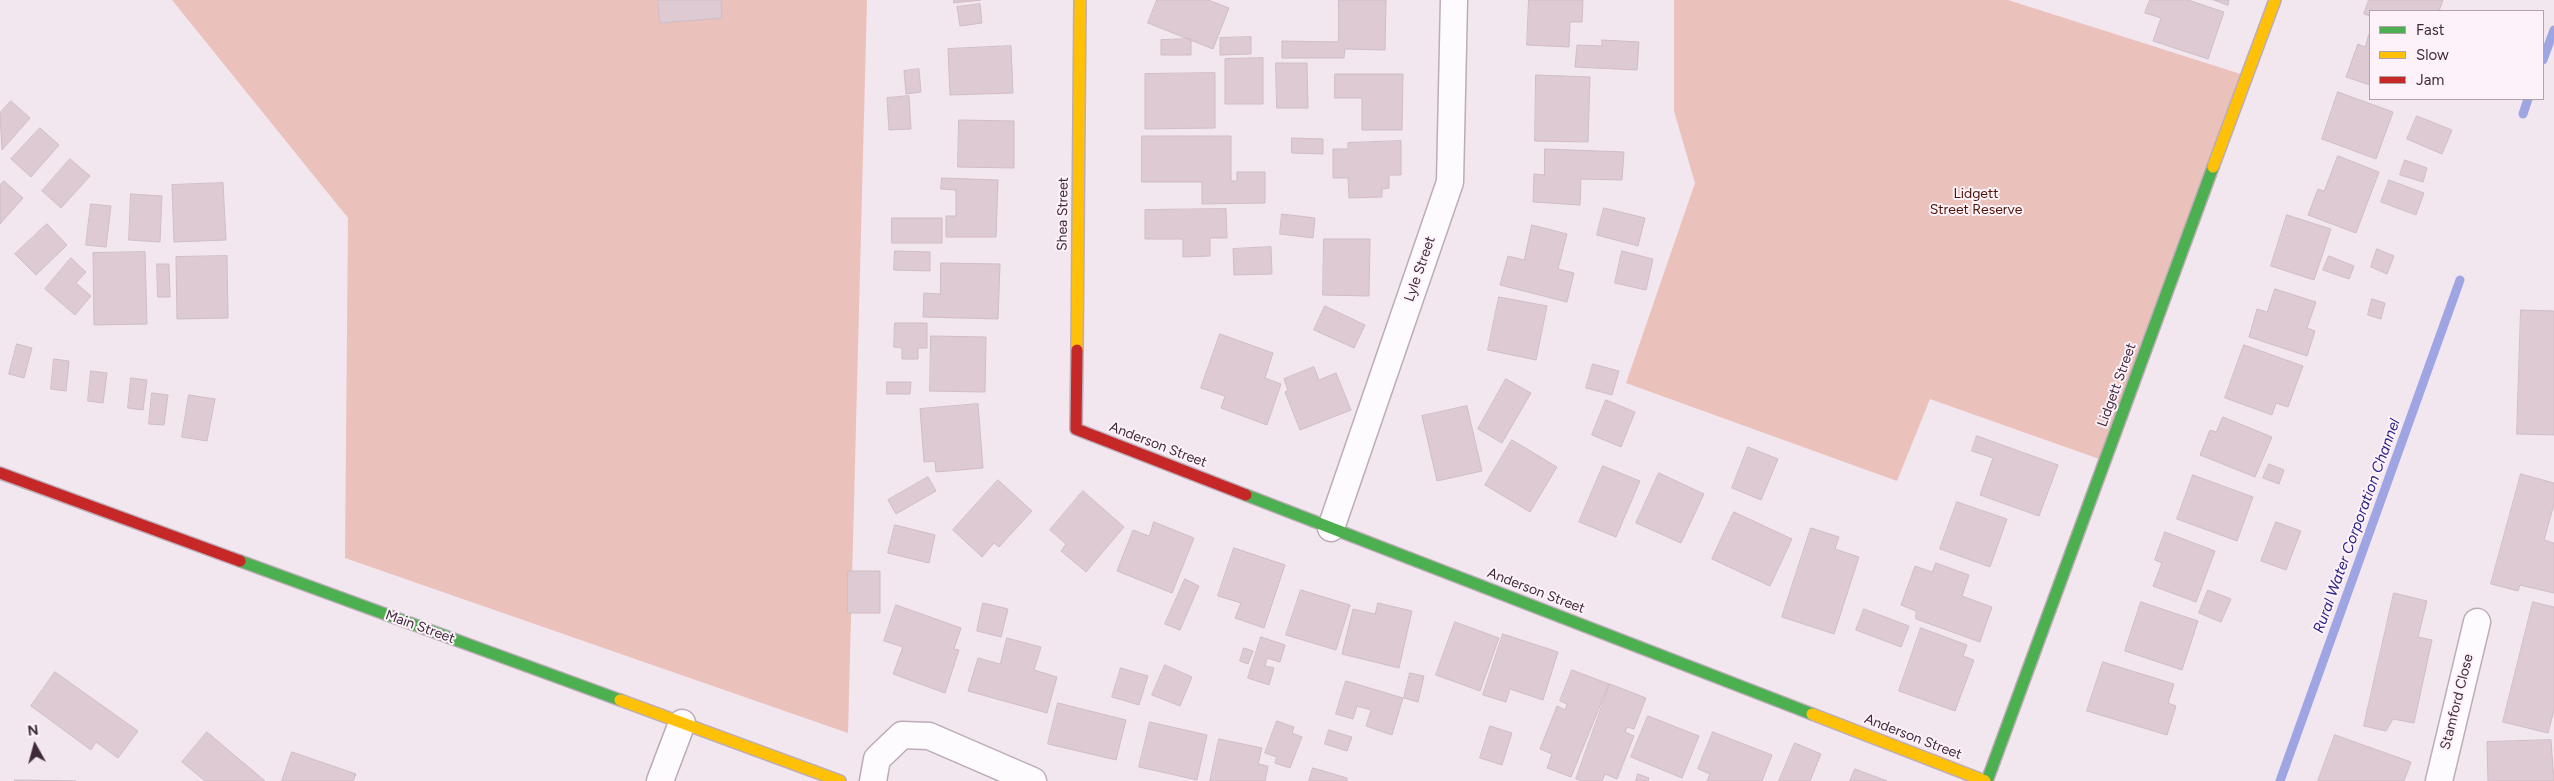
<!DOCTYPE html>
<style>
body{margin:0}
#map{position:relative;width:2554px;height:781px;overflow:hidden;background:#f2e6ef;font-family:Figtree,sans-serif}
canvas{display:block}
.legend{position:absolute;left:2369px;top:10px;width:175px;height:90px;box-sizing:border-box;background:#fef2fa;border:1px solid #b2a2ad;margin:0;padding:6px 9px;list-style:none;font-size:15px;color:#40293a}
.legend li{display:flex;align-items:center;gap:10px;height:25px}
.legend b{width:25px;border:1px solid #b2a2ad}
.north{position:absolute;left:10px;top:721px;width:50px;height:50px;-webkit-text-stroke:4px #fef2fa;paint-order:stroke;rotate:353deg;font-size:14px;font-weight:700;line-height:20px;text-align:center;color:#40293a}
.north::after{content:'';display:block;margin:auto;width:18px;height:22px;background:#40293a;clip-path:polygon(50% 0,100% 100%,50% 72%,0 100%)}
</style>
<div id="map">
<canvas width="2554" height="781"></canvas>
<ul class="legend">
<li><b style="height:6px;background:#4caf50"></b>Fast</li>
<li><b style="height:6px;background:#ffc107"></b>Slow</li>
<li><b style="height:6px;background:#c62828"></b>Jam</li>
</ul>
<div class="north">N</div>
</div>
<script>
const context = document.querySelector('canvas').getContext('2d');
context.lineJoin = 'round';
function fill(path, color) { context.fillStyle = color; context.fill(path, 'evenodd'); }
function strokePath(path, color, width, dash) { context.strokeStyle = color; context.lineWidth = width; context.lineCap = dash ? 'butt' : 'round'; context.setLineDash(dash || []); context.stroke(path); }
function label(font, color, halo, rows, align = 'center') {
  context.font = font + ' Figtree,sans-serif'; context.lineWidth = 4; context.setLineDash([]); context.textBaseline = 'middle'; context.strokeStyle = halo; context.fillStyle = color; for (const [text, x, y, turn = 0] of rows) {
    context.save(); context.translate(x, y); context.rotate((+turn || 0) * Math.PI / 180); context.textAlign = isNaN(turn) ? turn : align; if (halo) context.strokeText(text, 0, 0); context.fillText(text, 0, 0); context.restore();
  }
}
const green = new Path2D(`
 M 172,0 L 867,0 L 848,733 L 345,558 L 348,218 Z
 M 1674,0 L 2008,0 L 2247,76 L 2105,461 L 1930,399 L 1897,481 L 1626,383 L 1695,183 L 1674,111 Z`);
const stream = new Path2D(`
 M 2543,60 L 2554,30
 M 2523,114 L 2528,99
 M 2280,781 L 2460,280`);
const building = new Path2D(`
 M 658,0 L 721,0 L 722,18 L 660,23 Z
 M 954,0 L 981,0 L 954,3 Z
 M 1157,0 L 1208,0 L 1229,8 L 1213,49 L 1148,23 Z
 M 1339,0 L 1386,0 L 1385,50 L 1345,49 L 1344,58 L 1282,58 L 1282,41 L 1338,42 Z
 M 1529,0 L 1583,0 L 1582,22 L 1570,22 L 1569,47 L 1527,45 Z
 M 2150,0 L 2188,0 L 2224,12 L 2208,59 L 2153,41 L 2161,18 L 2145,13 Z
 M 2214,0 L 2229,0 L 2228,5 Z
 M 2369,0 L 2443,0 L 2439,11 L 2370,11 L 2370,16 L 2364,14 Z
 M 980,4 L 982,23 L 960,26 L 957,7 Z
 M 2369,35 L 2370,35 L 2370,85 L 2346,77 L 2358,44 L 2365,47 Z
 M 1251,37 L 1251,54 L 1220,55 L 1220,38 Z
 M 1191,39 L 1191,55 L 1161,55 L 1161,40 Z
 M 1602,40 L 1639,42 L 1637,70 L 1575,67 L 1577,45 L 1602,46 Z
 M 1011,46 L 1013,93 L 950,95 L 948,49 Z
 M 1263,58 L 1263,104 L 1225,104 L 1225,59 Z
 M 1276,63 L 1307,63 L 1308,108 L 1277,108 Z
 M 919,69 L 921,92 L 906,94 L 904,71 Z
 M 1215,73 L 1215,128 L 1145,129 L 1145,74 Z
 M 1335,74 L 1403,74 L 1402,130 L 1362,130 L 1362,98 L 1335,98 Z
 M 1536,75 L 1590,77 L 1588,142 L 1535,141 Z
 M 2338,92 L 2393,112 L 2376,159 L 2322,139 Z
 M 909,96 L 911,129 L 889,130 L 887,98 Z
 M 11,101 L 30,118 L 2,150 L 0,113 Z
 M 2417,116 L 2452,130 L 2442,154 L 2407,139 Z
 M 959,120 L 1014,121 L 1014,168 L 958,167 Z
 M 40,128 L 59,145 L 31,177 L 11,159 Z
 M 1142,136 L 1231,136 L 1231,181 L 1237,181 L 1237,172 L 1265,172 L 1265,203 L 1202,204 L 1202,182 L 1142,182 Z
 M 1292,138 L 1323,139 L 1323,154 L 1292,153 Z
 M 1401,141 L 1401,175 L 1389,175 L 1389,188 L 1382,189 L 1382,197 L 1349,198 L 1348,178 L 1333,178 L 1333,149 L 1348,149 L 1348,143 Z
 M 1545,149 L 1624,152 L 1622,180 L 1581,179 L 1580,205 L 1533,202 L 1534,174 L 1544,175 Z
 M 2338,156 L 2379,172 L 2356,233 L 2308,215 L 2318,189 L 2324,191 Z
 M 70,159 L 90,176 L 61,208 L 42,191 Z
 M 2405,160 L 2427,168 L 2423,182 L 2400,175 Z
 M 942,178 L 998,180 L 996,237 L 946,237 L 946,216 L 956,216 L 956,190 L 941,189 Z
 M 2389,180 L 2424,193 L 2416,215 L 2381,202 Z
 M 4,181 L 23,198 L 0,224 L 0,185 Z
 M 223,183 L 226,240 L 174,242 L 172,185 Z
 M 131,194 L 162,196 L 160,242 L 129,240 Z
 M 91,204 L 111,206 L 106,247 L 86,245 Z
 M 1604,208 L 1645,218 L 1638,246 L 1597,235 Z
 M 1226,209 L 1227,238 L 1210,238 L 1210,256 L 1183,257 L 1183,239 L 1145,239 L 1145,210 Z
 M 1282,214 L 1315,218 L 1313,238 L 1280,234 Z
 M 2287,215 L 2331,229 L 2314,280 L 2271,266 Z
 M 892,218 L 942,218 L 942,243 L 892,243 Z
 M 47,224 L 67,245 L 36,275 L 15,254 Z
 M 1532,225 L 1567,234 L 1558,269 L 1574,273 L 1567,302 L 1500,285 L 1508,256 L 1524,260 Z
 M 1324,239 L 1370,239 L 1369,296 L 1323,295 Z
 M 1271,247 L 1272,274 L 1234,275 L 1233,249 Z
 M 2377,249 L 2394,256 L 2387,274 L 2371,267 Z
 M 895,251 L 930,252 L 930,271 L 894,270 Z
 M 1622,251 L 1653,259 L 1646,290 L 1615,283 Z
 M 145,252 L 147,324 L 94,325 L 93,253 Z
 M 227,256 L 228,318 L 177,319 L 176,257 Z
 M 2329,256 L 2354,266 L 2349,279 L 2323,270 Z
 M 71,258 L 86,272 L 76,283 L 91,296 L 75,315 L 45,289 Z
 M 941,263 L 1000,264 L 998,319 L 923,317 L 924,293 L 940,294 Z
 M 157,264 L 169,264 L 170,297 L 158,297 Z
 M 2275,289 L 2316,302 L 2307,328 L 2315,331 L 2307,356 L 2249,337 L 2257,309 L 2267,312 Z
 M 1499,297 L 1547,306 L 1536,360 L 1488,350 Z
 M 2372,299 L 2385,303 L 2381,319 L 2368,315 Z
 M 1325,306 L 1365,325 L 1354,348 L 1314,330 Z
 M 2521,310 L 2554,311 L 2554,435 L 2517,434 Z
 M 895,323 L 927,323 L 927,348 L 918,348 L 918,359 L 902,359 L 902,348 L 894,347 Z
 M 1220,334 L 1273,353 L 1265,378 L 1281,384 L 1267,425 L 1221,408 L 1225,396 L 1201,388 Z
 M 931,336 L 986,337 L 985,392 L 930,391 Z
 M 17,344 L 32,348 L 24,378 L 9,374 Z
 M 2244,345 L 2303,366 L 2288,407 L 2276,403 L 2272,415 L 2225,398 Z
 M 54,359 L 69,361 L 66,391 L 51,389 Z
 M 1593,364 L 1619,371 L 1612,395 L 1586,388 Z
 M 1314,367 L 1319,380 L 1336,373 L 1351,410 L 1300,430 L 1285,392 L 1288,390 L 1284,379 Z
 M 91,371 L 107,373 L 103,403 L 88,401 Z
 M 131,378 L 147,380 L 143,410 L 128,408 Z
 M 1506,379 L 1531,393 L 1502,443 L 1478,429 Z
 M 887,382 L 911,382 L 910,394 L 887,394 Z
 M 152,393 L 168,395 L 164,425 L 149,424 Z
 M 189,395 L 215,399 L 207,441 L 182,437 Z
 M 1606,400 L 1635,412 L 1621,447 L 1592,435 Z
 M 978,404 L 983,468 L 936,472 L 935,461 L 924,462 L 920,409 Z
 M 1467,406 L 1482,471 L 1437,481 L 1422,416 Z
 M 2223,417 L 2272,437 L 2255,477 L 2200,455 L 2210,430 L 2216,432 Z
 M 1977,436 L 2058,465 L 2039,516 L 1980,495 L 1993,458 L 1972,451 Z
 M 1512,440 L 1557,467 L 1530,512 L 1485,485 Z
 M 1748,447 L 1778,459 L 1761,500 L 1732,488 Z
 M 2269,464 L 2284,470 L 2279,484 L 2263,478 Z
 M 1603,466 L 1640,481 L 1616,537 L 1579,522 Z
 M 1659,473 L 1704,494 L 1681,543 L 1636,523 Z
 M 2521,474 L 2554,483 L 2554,504 L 2544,540 L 2554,543 L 2554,593 L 2520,585 L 2518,591 L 2491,584 Z
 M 2193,475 L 2253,497 L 2237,541 L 2177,519 Z
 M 928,477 L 936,491 L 896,514 L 888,500 Z
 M 998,480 L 1032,511 L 999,547 L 994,543 L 982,557 L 953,530 Z
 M 1083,491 L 1124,527 L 1086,572 L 1061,551 L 1066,544 L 1050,530 Z
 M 1957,502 L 2007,519 L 1990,567 L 1940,549 Z
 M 1734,512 L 1792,539 L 1770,586 L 1712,559 Z
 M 1154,522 L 1194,538 L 1172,593 L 1117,571 L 1133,530 L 1149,536 Z
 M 2276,522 L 2301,531 L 2286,570 L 2261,561 Z
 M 895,525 L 935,535 L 929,563 L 888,553 Z
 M 1811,528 L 1839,537 L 1835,549 L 1859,557 L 1834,634 L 1782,617 Z
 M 2165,532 L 2215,551 L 2196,602 L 2153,586 L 2162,563 L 2155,560 Z
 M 1234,548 L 1285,565 L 1264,628 L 1235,618 L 1241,603 L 1218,596 Z
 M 1936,563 L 1969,575 L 1962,596 L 1992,607 L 1980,642 L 1916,619 L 1916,611 L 1901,605 L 1915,566 L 1932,572 Z
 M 848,571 L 880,571 L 880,613 L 848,613 Z
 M 1185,579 L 1199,586 L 1180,630 L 1165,624 Z
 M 1301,590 L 1350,605 L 1336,650 L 1286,635 Z
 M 2208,590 L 2231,599 L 2221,622 L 2199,613 Z
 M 2394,593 L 2427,601 L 2418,637 L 2432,640 L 2414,723 L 2393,719 L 2386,731 L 2364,726 Z
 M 2141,602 L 2198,621 L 2182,670 L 2125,651 Z
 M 2533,602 L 2554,607 L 2554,710 L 2548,733 L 2503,722 Z
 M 983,603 L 1008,609 L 1001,637 L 977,631 Z
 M 1378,603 L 1412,611 L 1399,668 L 1342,654 L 1353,609 L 1375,614 Z
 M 896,605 L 961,628 L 954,649 L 959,650 L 945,693 L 893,674 L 903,647 L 884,641 Z
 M 1864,609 L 1909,626 L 1901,647 L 1856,630 Z
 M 1455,622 L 1499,638 L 1480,691 L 1436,675 Z
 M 1921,628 L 1967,645 L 1963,656 L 1974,660 L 1955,711 L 1899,691 Z
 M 1503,634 L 1558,652 L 1543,700 L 1510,689 L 1506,702 L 1483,695 Z
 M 1261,637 L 1285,645 L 1280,662 L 1267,658 L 1265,666 L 1274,668 L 1269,685 L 1248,678 Z
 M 1007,638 L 1041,647 L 1034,670 L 1057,677 L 1047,713 L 968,691 L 978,658 L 1000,664 Z
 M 1244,648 L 1253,651 L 1248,664 L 1240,661 Z
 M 2103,662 L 2174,684 L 2168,703 L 2176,706 L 2167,735 L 2087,711 Z
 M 1165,665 L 1192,677 L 1180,706 L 1152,695 Z
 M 1121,668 L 1148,676 L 1139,705 L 1112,697 Z
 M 1572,670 L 1609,684 L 1571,777 L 1547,768 L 1552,754 L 1540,749 L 1557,706 L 1565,710 L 1567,704 L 1560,701 Z
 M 55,672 L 138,731 L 118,758 L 96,742 L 91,750 L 31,706 Z
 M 1410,673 L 1424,676 L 1418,702 L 1404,698 Z
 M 1346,681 L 1403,698 L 1392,735 L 1366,726 L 1371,710 L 1357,706 L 1353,719 L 1336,714 Z
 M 1610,684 L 1646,698 L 1634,729 L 1627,727 L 1625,732 L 1634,736 L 1617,779 L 1605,774 L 1602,781 L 1582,781 L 1576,779 Z
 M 1058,703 L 1126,720 L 1116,760 L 1048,744 Z
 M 1648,716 L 1699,736 L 1682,778 L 1631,757 Z
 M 1277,721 L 1294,727 L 1292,733 L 1302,737 L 1290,768 L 1275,763 L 1277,757 L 1265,753 Z
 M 1150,722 L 1207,735 L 1197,780 L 1139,767 Z
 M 1490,726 L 1512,733 L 1502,765 L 1480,758 Z
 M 1329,730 L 1352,737 L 1347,751 L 1325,744 Z
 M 207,732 L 265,781 L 205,781 L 182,762 Z
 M 1713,732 L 1772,755 L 1762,781 L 1707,781 L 1710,774 L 1698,769 Z
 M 2335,735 L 2411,762 L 2404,781 L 2318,781 Z
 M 1219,739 L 1262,748 L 1258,764 L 1268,766 L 1265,781 L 1210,781 Z
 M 2551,740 L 2554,781 L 2488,781 L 2487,742 Z
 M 1795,743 L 1821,754 L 1810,781 L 1779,781 Z
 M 292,752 L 356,774 L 353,781 L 282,781 Z
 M 1313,768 L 1347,778 L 1347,781 L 1309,781 Z
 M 1855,769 L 1887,781 L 1850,781 Z
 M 1638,774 L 1649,778 L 1648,781 L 1636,781 Z
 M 15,780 L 76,781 L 15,781 Z`);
const street = new Path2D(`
 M 1331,528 L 1450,182 L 1454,0
 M 660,781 L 682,723
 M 873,781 L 877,759 L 902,735 L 929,736 L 1033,781
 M 2439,781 L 2477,622`);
const fast = new Path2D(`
 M 1246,495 L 1812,714
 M 240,561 L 620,700
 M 1987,781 L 2213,167`);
const slow = new Path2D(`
 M 2213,167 L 2275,0
 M 1077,350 L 1080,0
 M 620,700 L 840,781
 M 1812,714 L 1985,781`);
const jam = new Path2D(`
 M 1077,350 L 1076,429 L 1246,495
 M 0,473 L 240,561`);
const parkNames = [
 ["Lidgett",1976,194],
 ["Street Reserve",1976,210]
];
const streetNames = [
 ["Shea Street",1063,214,-89],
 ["Lyle Street",1420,269,-71],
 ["Lidgett Street",2117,385,-70],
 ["Anderson Street",1158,445,21],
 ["Anderson Street",1536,591,21],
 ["Main Street",420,627,20],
 ["Stamford Close",2457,702,-76],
 ["Anderson Street",1913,737,21]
];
const waterNames = [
 ["Rural Water Corporation Channel",2357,526,-70]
];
fill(green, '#ebc1bb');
strokePath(stream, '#9fa5e3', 9);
fill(building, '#ddcad3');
strokePath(building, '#cfbdc6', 1);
strokePath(street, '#bcacb8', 29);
strokePath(fast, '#bcacb8', 14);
strokePath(slow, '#bcacb8', 14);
strokePath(jam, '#bcacb8', 14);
strokePath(street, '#fdfbfd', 26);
strokePath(fast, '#4caf50', 11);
strokePath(slow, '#ffc107', 11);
strokePath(jam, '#c62828', 11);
label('14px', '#501303', '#fef2fa', parkNames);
label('14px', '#40293a', '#fef2fa', streetNames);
label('italic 15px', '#272285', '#fef2fa', waterNames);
</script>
